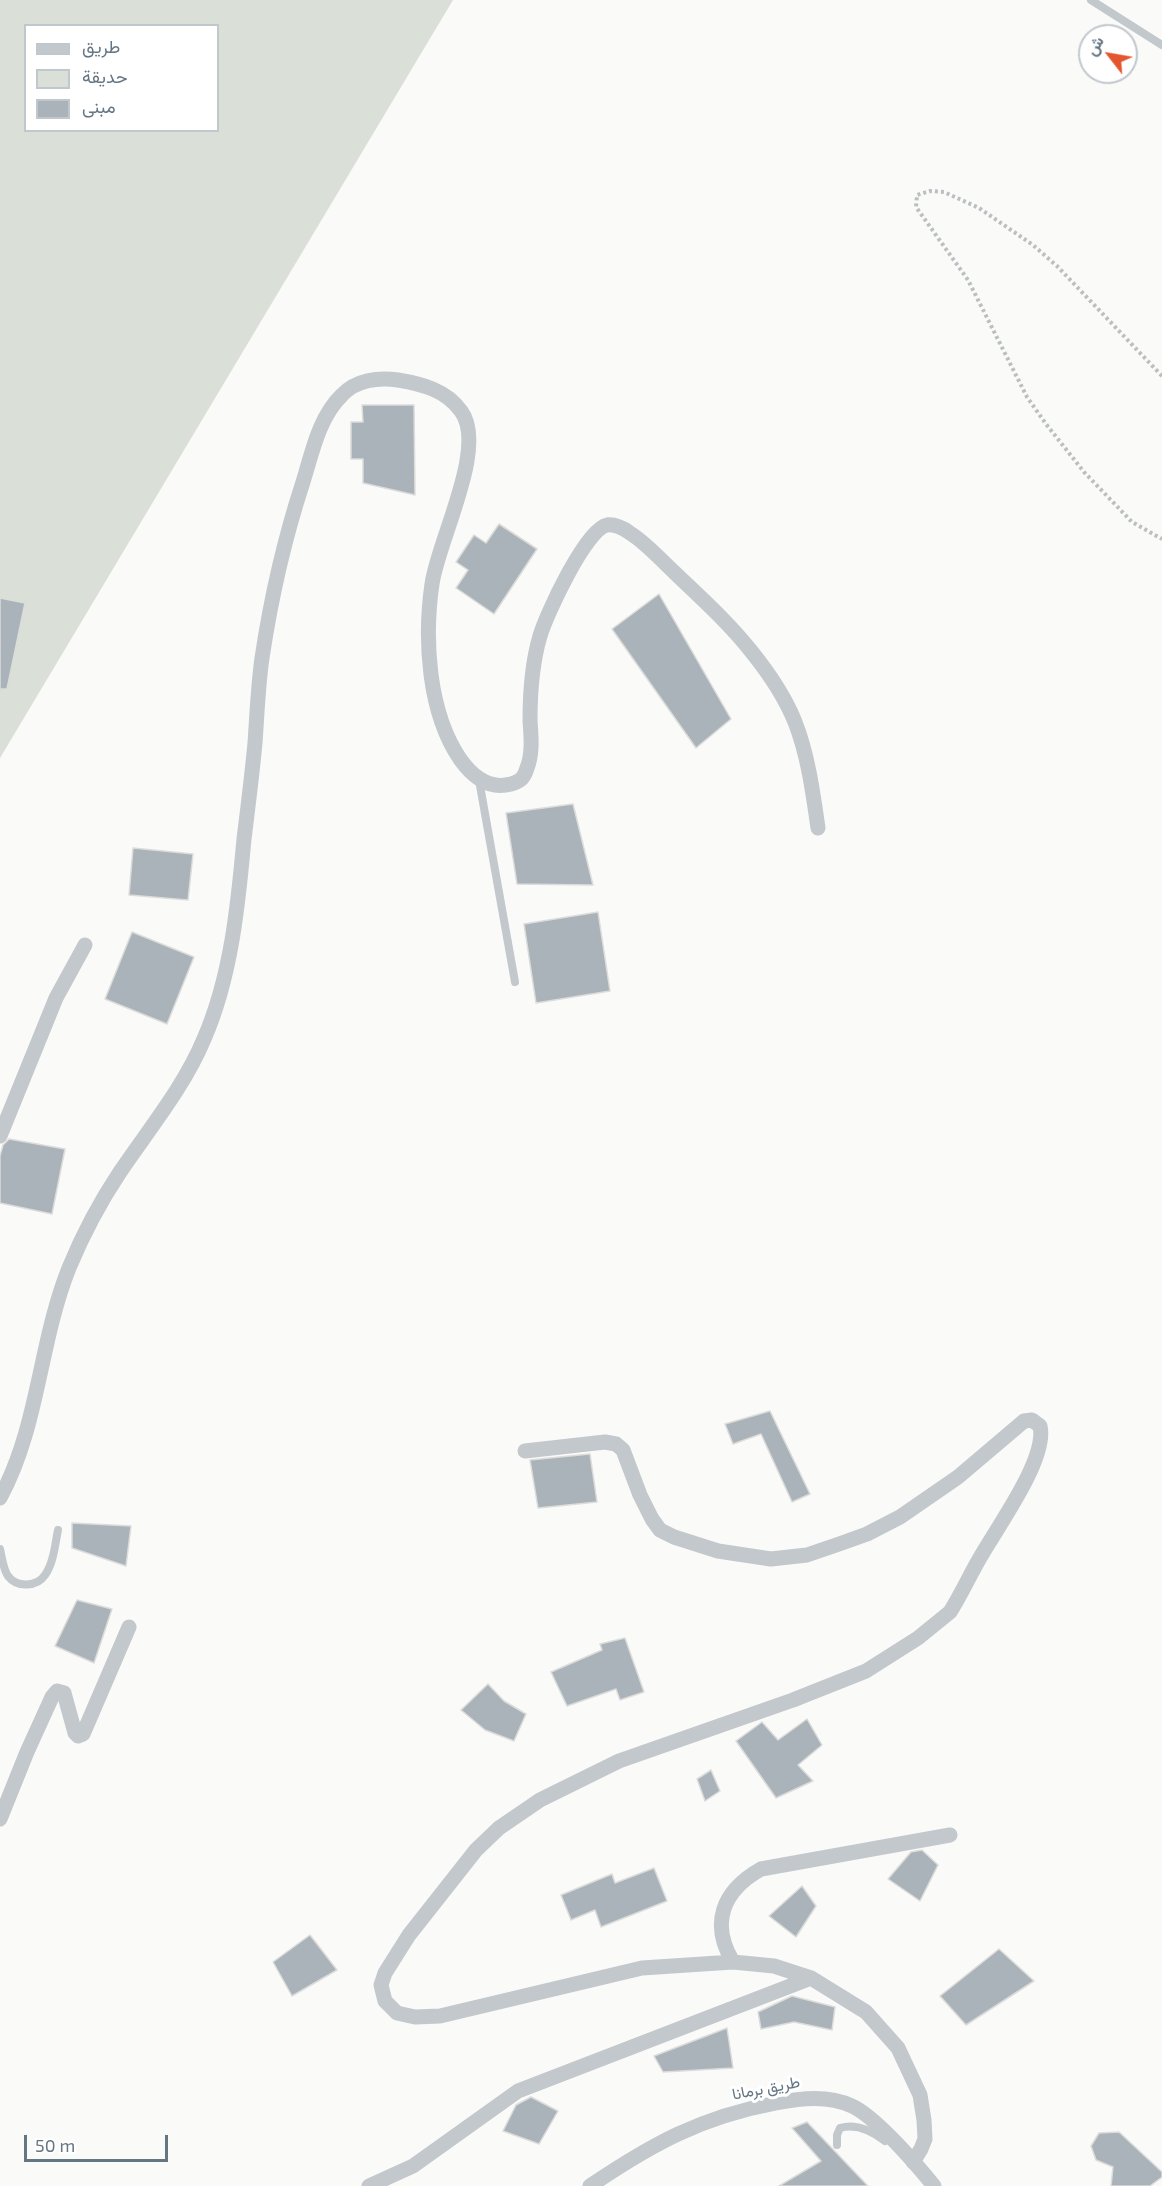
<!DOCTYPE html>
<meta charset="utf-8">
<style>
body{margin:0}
#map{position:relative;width:1162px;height:2186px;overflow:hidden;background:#fafaf8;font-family:"Exo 2",Vazirmatn,sans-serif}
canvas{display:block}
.legend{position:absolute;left:24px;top:24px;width:195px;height:108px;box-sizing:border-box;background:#fff;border:2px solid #c1c8cd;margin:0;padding:8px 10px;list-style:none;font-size:18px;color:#657683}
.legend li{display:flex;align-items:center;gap:12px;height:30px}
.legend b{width:30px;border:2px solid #c1c8cd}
.north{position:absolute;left:1078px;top:24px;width:60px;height:60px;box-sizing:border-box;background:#fff;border:2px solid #c1c8cd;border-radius:50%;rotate:301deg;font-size:16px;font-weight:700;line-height:24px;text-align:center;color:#657683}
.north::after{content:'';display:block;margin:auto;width:21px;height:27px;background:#e4572e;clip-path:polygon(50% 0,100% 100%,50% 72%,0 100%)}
.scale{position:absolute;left:24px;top:2135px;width:144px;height:27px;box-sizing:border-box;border:3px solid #657683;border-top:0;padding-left:8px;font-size:18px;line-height:21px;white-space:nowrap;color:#657683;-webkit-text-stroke:4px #fff;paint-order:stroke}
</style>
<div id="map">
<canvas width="1162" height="2186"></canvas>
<ul class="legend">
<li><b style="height:8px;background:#c3c8cc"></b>طريق</li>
<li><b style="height:16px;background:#dadfd7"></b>حديقة</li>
<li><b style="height:16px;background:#aab3b9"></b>مبنى</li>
</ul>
<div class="north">ش</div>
<div class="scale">50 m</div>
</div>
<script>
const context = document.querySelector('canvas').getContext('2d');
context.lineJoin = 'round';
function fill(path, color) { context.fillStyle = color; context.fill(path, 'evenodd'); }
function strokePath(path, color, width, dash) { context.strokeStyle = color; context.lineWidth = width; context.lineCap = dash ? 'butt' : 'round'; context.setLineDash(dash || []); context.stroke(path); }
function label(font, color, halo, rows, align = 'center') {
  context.font = font + ' "Exo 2",Vazirmatn,sans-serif'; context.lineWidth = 6; context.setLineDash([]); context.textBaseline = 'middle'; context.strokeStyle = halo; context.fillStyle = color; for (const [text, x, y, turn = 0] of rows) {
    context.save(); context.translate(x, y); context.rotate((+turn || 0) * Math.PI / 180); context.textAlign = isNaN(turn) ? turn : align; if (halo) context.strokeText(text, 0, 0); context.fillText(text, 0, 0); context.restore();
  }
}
const green = new Path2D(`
 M 0,0 L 453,0 L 0,758 ZM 26,26 L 218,26 L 218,130 L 26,130 Z`);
const building = new Path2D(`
 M 362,405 L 414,405 L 415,495 L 363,483 L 363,459 L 351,459 L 351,422 L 363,422 Z
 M 499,524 L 537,549 L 494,614 L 456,588 L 468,570 L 456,562 L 474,535 L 486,543 Z
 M 659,594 L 731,719 L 696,748 L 612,629 Z
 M 0,598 L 25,603 L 7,689 L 0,689 Z
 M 573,804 L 593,885 L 517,884 L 506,813 Z
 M 133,848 L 193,854 L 188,900 L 129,895 Z
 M 598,912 L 610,991 L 536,1003 L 524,924 Z
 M 132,932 L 194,957 L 167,1024 L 105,999 Z
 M 9,1139 L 65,1149 L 52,1214 L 0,1203 L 0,1156 L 3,1145 Z
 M 770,1411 L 810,1494 L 792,1502 L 761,1434 L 733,1444 L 725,1424 Z
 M 590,1454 L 597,1502 L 538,1508 L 530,1460 Z
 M 72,1523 L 131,1526 L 126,1566 L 72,1548 Z
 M 77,1600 L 112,1609 L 94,1663 L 55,1646 Z
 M 625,1638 L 644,1692 L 620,1700 L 616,1689 L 567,1706 L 551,1672 L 602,1650 L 600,1644 Z
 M 488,1684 L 504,1701 L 526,1714 L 514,1741 L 485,1730 L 461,1710 Z
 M 807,1719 L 822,1745 L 798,1765 L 813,1781 L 776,1798 L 736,1741 L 762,1722 L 778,1740 Z
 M 711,1770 L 720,1791 L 705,1801 L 697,1779 Z
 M 922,1850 L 938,1865 L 920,1901 L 888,1879 L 911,1852 Z
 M 654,1868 L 667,1901 L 601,1927 L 595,1910 L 571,1920 L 561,1895 L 612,1874 L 615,1883 Z
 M 802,1886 L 816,1906 L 796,1937 L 769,1916 Z
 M 310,1935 L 337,1970 L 292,1996 L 273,1962 Z
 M 999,1949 L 1034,1981 L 966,2025 L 940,1996 Z
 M 792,1996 L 835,2007 L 832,2030 L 794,2022 L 761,2029 L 758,2012 Z
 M 727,2028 L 733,2068 L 663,2072 L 654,2056 Z
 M 531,2097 L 558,2111 L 539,2144 L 503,2131 L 516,2105 Z
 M 807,2122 L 868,2186 L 779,2186 L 821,2161 L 792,2128 Z
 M 1119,2132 L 1162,2172 L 1162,2177 L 1150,2186 L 1111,2186 L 1113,2167 L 1096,2160 L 1091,2146 L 1099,2133 Z`);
const path = new Path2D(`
 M 1162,376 L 1057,266 L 1033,245 L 979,208 L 944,192 L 930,191 L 917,195 L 916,207 L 968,280 L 1027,397 L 1046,424 L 1084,472 L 1132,522 L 1162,539`);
const service = new Path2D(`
 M 1091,0 L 1162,45
 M 479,780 L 515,982
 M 0,1549 C 2,1557 3,1569 8,1576 C 17,1588 37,1587 45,1575 C 54,1562 55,1544 58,1530
 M 837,2145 L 837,2135 L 840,2128 C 856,2123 872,2131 885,2141`);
const minor = new Path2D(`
 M 0,1136 L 56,998 L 85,945
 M 525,1451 L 605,1442 L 616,1444 L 623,1450 L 640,1495 L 652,1519 L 660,1530 L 674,1537 L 718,1551 L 771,1559 L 807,1555 L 842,1543 L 867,1534 L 900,1517 L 958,1477 L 1024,1421 L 1032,1420 L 1040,1426 C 1048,1460 994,1531 977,1563 C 968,1579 960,1596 950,1612 L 918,1638 L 866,1671 L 793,1700 L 619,1761 L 540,1800 L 499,1828 L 476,1850 L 409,1935 L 385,1973 L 381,1985 L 385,2001 L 397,2013 L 415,2017 L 440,2016 L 642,1968 L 733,1962 L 774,1966 L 811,1978 L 866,2012 L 898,2048 L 920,2095 L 924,2120 L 925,2139 L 921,2149 L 913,2162
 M 0,1498 C 39,1426 39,1343 69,1268 C 83,1234 100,1202 120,1172 C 149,1129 184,1087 204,1039 C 231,977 238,906 244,839 C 248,807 252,775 255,743 C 257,715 258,686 262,658 C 271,598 284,540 303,482 C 312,453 319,417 342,395 C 356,380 378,377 398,380 C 422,384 446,390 461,411 C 488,447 438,540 432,584 C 424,639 428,712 460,759 C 472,776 489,790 511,784 C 521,781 524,778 527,768 C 533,753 531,736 530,720 C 530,692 532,663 540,636 C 546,615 586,529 607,525 C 615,524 623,528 630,533 C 646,543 660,559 675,573 C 701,598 728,622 751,651 C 768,672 785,697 795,722 C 808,755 813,793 818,828
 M 0,1819 L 27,1752 L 52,1697 L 57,1691 L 64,1693 L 75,1733 L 78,1736 L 83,1734 L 129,1627
 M 733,1962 C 710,1924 722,1891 761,1869 L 950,1835
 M 369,2186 L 413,2166 L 518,2091 L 811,1978
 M 590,2186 C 652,2144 701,2117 776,2103 C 802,2098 828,2095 852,2106 C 876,2117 917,2165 934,2186`);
const streetNames = [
 ["طريق برمانا",766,2088,-11]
];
fill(green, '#dadfd7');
fill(building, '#aab3b9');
strokePath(building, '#dcdcda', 1.5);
strokePath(path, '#bbbfc2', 4, [3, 3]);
strokePath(service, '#c3c8cc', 8);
strokePath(minor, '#c3c8cc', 15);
label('16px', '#657683', '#fff', streetNames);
</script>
